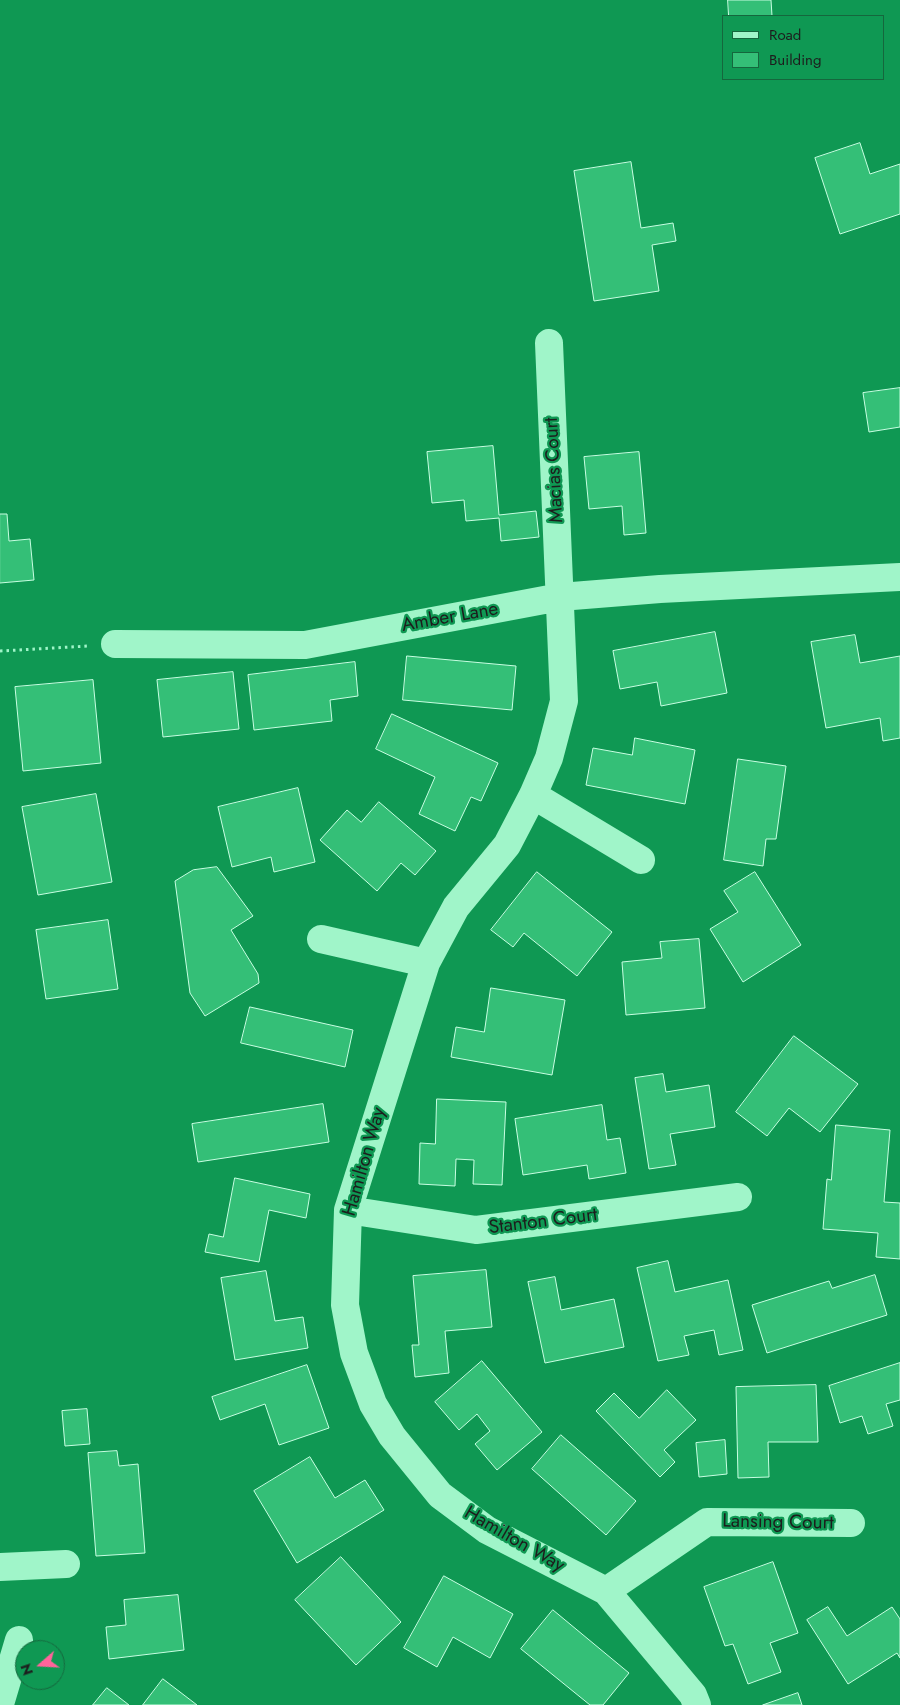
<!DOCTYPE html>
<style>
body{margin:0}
#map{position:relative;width:900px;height:1705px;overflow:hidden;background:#0f9853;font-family:Jost,sans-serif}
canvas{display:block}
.legend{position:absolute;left:722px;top:15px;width:162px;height:65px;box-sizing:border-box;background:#0f9853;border:1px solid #15673d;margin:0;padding:6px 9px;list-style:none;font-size:15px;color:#1d1d1d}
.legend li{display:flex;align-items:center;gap:10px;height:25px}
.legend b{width:25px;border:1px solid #15673d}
.north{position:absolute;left:15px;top:1640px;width:50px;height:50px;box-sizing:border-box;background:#0f9853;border:1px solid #15673d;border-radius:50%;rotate:251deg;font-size:14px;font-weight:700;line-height:20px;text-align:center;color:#1d1d1d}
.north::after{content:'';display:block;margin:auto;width:18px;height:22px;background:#ff649b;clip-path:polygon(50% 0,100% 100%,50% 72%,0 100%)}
</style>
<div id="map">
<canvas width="900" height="1705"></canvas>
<ul class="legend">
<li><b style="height:6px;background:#a0f5c9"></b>Road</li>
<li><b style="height:14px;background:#34bf77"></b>Building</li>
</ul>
<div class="north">N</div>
</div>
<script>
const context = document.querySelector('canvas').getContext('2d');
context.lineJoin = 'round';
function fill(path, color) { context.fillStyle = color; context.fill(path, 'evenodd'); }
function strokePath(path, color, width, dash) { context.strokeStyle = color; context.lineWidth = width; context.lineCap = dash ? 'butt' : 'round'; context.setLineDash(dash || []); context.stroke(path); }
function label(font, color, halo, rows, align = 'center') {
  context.font = font + ' Jost,sans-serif'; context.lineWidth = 4.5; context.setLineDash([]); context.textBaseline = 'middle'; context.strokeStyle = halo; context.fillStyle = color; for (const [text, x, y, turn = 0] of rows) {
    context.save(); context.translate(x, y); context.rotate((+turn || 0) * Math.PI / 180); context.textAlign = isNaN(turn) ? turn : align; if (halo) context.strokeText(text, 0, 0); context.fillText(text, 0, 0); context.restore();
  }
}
const building = new Path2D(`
 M 728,0 L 771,0 L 772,16 L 729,16 Z
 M 860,143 L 870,174 L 900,164 L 900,214 L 840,234 L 815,158 Z
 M 631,162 L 641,228 L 673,223 L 676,241 L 652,245 L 659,291 L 594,301 L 574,171 Z
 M 900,388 L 900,427 L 869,432 L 863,393 Z
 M 493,446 L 499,515 L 536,511 L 539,537 L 501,541 L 499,518 L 466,521 L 464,500 L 432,503 L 427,452 Z
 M 639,452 L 646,533 L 624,535 L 622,506 L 589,509 L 584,457 Z
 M 0,514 L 7,514 L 9,541 L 30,539 L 34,580 L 0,583 Z
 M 715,632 L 727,693 L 661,706 L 657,682 L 620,689 L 613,651 Z
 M 855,635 L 860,663 L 900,656 L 900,738 L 883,741 L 880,718 L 826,728 L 811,642 Z
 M 407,656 L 516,666 L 512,710 L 403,700 Z
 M 355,662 L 358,696 L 330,700 L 332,721 L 254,730 L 248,675 Z
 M 233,672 L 239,729 L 163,737 L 157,680 Z
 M 93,680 L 101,763 L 23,771 L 15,687 Z
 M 392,714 L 498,763 L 481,801 L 471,797 L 455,831 L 419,814 L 435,777 L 376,749 Z
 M 635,738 L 695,750 L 685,804 L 586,785 L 593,748 L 632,755 Z
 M 738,759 L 786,766 L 776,839 L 766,839 L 763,866 L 724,860 Z
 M 298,788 L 315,862 L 274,872 L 271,857 L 232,867 L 218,807 Z
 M 96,794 L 112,882 L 38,895 L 22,807 Z
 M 379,802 L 436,851 L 415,875 L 401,863 L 377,891 L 320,840 L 347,810 L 361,822 Z
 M 217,867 L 253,916 L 231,930 L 258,974 L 259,983 L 205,1016 L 190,993 L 175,881 L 193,870 Z
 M 537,872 L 612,932 L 577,976 L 524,933 L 513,947 L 491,930 Z
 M 755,872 L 801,945 L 743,982 L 710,929 L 738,912 L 724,891 Z
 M 108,920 L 118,989 L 46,999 L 36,930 Z
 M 699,939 L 705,1008 L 626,1015 L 622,962 L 662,958 L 660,942 Z
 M 491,988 L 565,1000 L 552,1075 L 451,1057 L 456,1027 L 484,1032 Z
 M 250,1007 L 353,1030 L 345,1067 L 241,1043 Z
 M 794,1036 L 858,1084 L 820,1132 L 789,1108 L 767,1136 L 736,1112 Z
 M 663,1074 L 666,1092 L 709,1085 L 715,1127 L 670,1134 L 676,1165 L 649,1169 L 635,1078 Z
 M 437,1099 L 506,1102 L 502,1185 L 473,1184 L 474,1160 L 456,1159 L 455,1186 L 419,1184 L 420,1143 L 435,1144 Z
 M 323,1104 L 329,1142 L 198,1162 L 192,1124 Z
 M 602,1105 L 607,1140 L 620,1138 L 626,1173 L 589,1179 L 587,1165 L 523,1175 L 515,1119 Z
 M 836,1125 L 890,1130 L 884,1202 L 900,1203 L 900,1259 L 876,1257 L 878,1233 L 823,1229 L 827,1179 L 831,1180 Z
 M 235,1178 L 310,1194 L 306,1218 L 269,1210 L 259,1262 L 205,1252 L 209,1234 L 223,1237 Z
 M 668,1261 L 675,1292 L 728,1280 L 743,1350 L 719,1355 L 714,1330 L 684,1336 L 689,1355 L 658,1361 L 637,1268 Z
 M 486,1270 L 492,1327 L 445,1331 L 449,1373 L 415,1377 L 412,1345 L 419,1345 L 413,1276 Z
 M 266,1271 L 275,1321 L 303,1317 L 308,1348 L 235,1360 L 221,1278 Z
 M 875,1275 L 887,1315 L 767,1353 L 752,1305 L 829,1281 L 832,1288 Z
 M 555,1277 L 561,1310 L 614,1299 L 624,1347 L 545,1363 L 528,1282 Z
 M 482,1361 L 542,1432 L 497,1470 L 475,1444 L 490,1431 L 477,1414 L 459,1430 L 435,1402 Z
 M 900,1363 L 900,1400 L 886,1404 L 893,1426 L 868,1434 L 862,1416 L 840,1423 L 829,1386 Z
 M 307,1365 L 329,1428 L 279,1445 L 265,1404 L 220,1420 L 212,1397 Z
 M 816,1385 L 818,1442 L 768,1442 L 769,1477 L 738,1478 L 736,1387 Z
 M 667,1390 L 696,1420 L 664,1450 L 675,1462 L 660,1477 L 596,1411 L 614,1393 L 639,1418 Z
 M 87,1409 L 90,1444 L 65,1446 L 62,1411 Z
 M 561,1435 L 636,1501 L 606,1535 L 532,1469 Z
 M 725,1440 L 727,1474 L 699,1477 L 696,1443 Z
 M 117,1451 L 119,1466 L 138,1464 L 145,1553 L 96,1556 L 88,1453 Z
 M 310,1457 L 335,1498 L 365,1480 L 384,1510 L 297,1563 L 254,1491 Z
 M 341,1557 L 401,1622 L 356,1665 L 295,1600 Z
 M 773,1562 L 798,1633 L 770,1643 L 781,1672 L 748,1684 L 733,1644 L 725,1646 L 704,1587 Z
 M 444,1576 L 513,1614 L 490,1658 L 453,1637 L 437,1667 L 404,1648 Z
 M 178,1595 L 184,1650 L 109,1659 L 106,1627 L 126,1625 L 124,1600 Z
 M 828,1607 L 847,1636 L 892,1607 L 900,1619 L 900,1658 L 897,1653 L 848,1684 L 807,1620 Z
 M 553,1610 L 629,1673 L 603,1705 L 590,1705 L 521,1649 Z
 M 163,1679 L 197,1705 L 143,1705 Z
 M 107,1688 L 129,1705 L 93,1705 Z
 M 798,1693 L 802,1705 L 763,1705 Z`);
const path = new Path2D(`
 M 0,651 L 89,646`);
const minor = new Path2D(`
 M 549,343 L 564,701 L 549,758 L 533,795 L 507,845 L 456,907 L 426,963 L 348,1210 L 345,1305 L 354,1353 L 373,1404 L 392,1436 L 440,1495 L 487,1530 L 606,1591 L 693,1695 L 697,1705
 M 115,644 L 305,645 L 560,597 L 660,589 L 900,577
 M 533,795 L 641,860
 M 321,939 L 426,963
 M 348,1210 L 476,1230 L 738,1197
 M 0,1567 L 66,1564
 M 606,1591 L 707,1522 L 851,1523
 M 0,1704 L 19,1640`);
const streetNames = [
 ["Macias Court",555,470,-93],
 ["Amber Lane",450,618,-10],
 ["Hamilton Way",365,1162,-74],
 ["Stanton Court",543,1222,-7],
 ["Lansing Court",778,1523,1],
 ["Hamilton Way",514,1540,30]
];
fill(building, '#34bf77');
strokePath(building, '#c8fee2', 1);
strokePath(path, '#a0f5c9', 3, [2.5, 4]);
strokePath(minor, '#a0f5c9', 28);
label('19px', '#1d1d1d', '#0f9853', streetNames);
</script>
